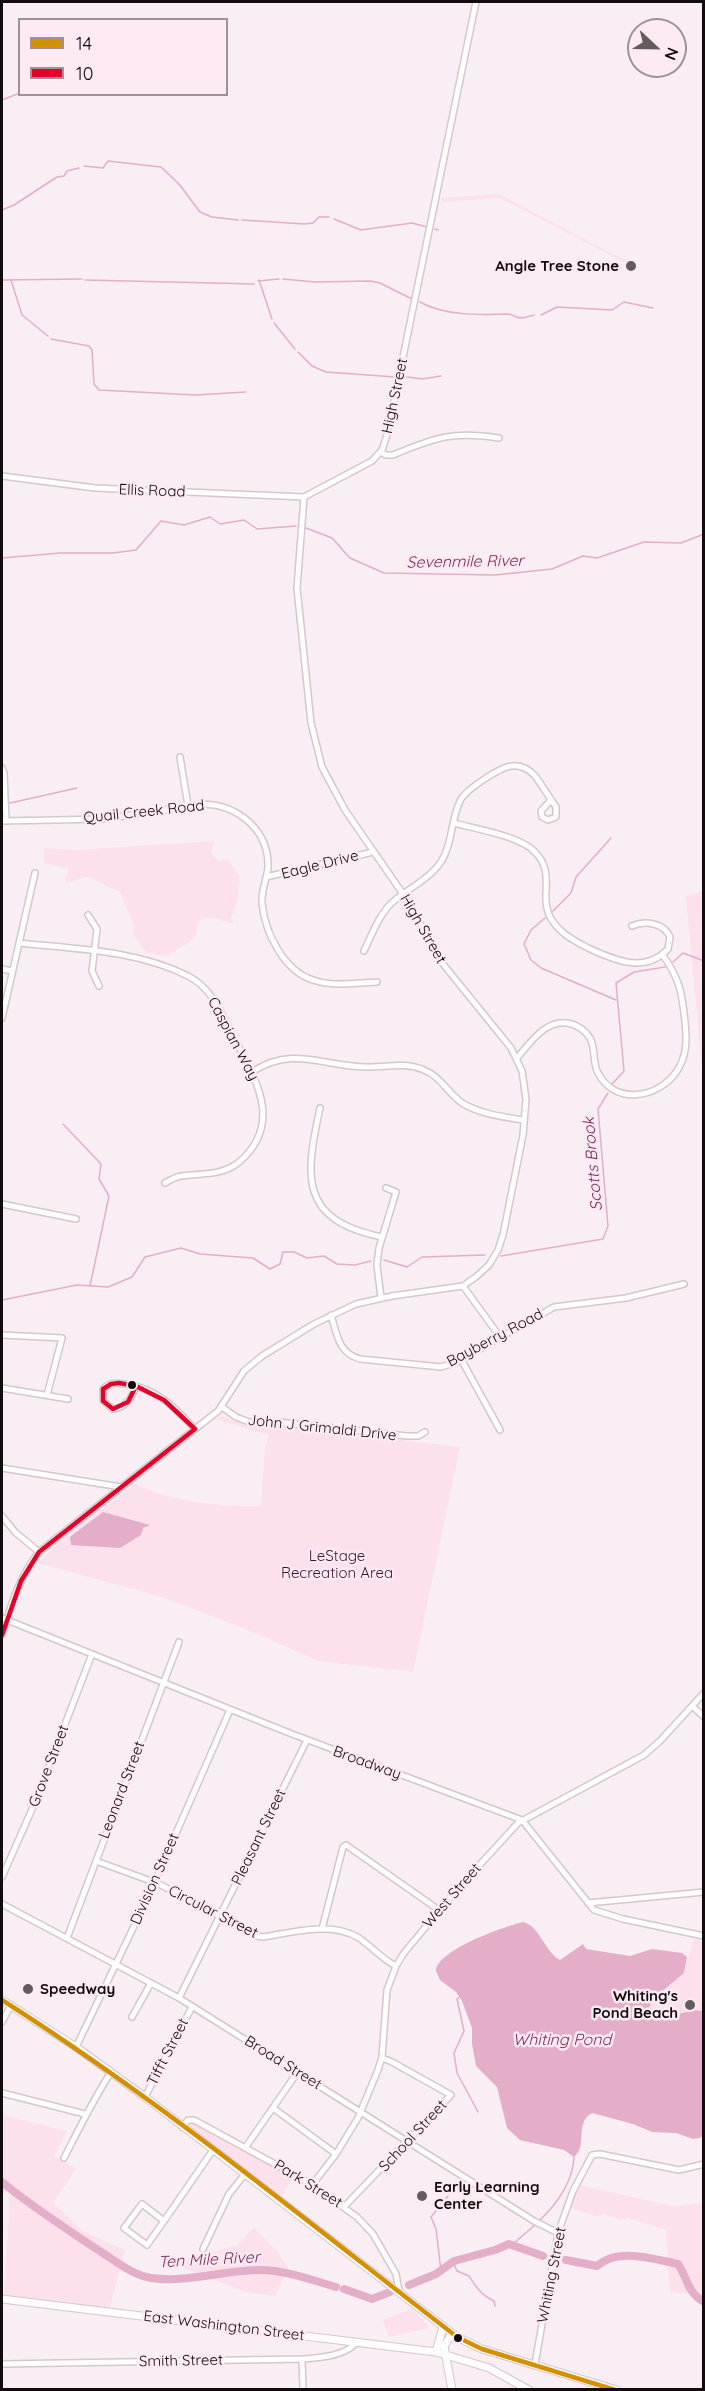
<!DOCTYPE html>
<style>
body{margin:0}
#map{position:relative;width:705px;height:2391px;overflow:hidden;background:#f9eef3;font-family:Quicksand,sans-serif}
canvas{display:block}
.frame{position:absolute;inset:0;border:3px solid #120c0e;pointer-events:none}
.legend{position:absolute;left:18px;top:18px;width:210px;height:78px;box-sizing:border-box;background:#fdeaf2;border:2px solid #9f9197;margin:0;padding:8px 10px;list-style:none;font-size:18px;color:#120c0e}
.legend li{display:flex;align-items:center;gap:12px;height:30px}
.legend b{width:30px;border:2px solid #9f9197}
.north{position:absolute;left:627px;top:18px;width:60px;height:60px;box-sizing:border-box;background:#fdeaf2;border:2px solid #9f9197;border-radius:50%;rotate:112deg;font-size:16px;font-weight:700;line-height:24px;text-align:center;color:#120c0e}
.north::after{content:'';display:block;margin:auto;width:21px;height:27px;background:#635b5e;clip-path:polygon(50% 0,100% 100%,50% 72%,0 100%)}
</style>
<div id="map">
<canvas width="705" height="2391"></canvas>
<div class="frame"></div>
<ul class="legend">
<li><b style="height:8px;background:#d58f02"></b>14</li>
<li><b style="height:8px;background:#e4002b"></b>10</li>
</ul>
<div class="north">N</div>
</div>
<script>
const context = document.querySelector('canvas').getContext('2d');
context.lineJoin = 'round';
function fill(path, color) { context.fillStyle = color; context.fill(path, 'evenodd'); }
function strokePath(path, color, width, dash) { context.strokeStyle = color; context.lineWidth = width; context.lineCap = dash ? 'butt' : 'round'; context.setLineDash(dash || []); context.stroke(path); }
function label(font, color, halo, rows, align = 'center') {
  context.font = font + ' Quicksand,sans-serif'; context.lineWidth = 5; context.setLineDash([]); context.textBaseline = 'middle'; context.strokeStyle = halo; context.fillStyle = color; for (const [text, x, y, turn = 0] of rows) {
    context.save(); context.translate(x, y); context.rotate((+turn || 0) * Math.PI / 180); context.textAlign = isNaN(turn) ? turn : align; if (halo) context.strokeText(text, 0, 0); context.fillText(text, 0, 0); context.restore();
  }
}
const green = new Path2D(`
 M 499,194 L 628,262 L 632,261 L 631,270 L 626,268 L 628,264 L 500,198 L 441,202 L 442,198 Z
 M 214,841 L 211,853 L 218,861 L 228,859 L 240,877 L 238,899 L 231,918 L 234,924 C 222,921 208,914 197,922 L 197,933 L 191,941 L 166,956 L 147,953 L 133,935 L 134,926 L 120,892 L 88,877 L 65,883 L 69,869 L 44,863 L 44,848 L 76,850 Z
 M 703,891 L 704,891 L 703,1081 L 686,896 Z
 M 222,1416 L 248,1426 L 271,1425 L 460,1447 L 413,1672 L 318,1661 L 253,1632 L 162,1597 L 38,1563 L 57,1544 L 135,1484 C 173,1502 220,1507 261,1506 L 265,1447 L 269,1435 L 216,1419 Z
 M 694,1939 L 703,1941 L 703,2011 L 694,2010 L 656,2020 L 650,2018 L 647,2011 L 655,1997 L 684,1972 Z
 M 2,2115 L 67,2131 L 54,2156 L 76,2169 L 53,2203 L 83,2231 L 125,2250 L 109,2310 L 103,2312 L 66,2302 L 59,2305 C 47,2300 47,2303 36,2301 C 25,2300 19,2293 8,2297 L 4,2296 L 10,2190 L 2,2194 Z
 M 191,2123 L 294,2177 L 281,2196 L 188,2126 Z
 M 575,2184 L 672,2206 L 703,2203 L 703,2296 L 670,2292 L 666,2230 L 628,2218 L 621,2220 L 605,2214 L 596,2216 L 568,2207 L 571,2188 Z
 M 254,2227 L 280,2255 L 288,2268 L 275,2296 L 245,2292 L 176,2265 L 238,2244 Z
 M 412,2309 L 428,2325 L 428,2328 L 389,2337 L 383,2320 Z`);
const water = new Path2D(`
 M 103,1512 L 150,1525 L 143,1528 L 141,1535 L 120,1548 L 71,1545 L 70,1537 Z
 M 523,1922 C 540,1926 544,1951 560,1960 L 583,1944 L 586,1949 L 630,1956 L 652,1949 L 682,1953 L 687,1957 L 684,1973 L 655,1997 L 647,2011 L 650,2018 L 656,2020 L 694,2010 L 703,2011 L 703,2137 L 693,2139 L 676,2133 L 652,2132 L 633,2124 L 592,2113 C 574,2123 588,2146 574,2157 L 564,2150 L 520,2140 L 507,2128 L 497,2087 L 476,2066 L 472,2044 L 472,2028 L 462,2001 L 456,1992 L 440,1980 L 436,1971 C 437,1950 503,1927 523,1922 Z`);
const stream = new Path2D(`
 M 2,100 L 20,93
 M 84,166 L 103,168 L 108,161 L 161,167 L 179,184 L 200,212 L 212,217 L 238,220
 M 2,210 L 14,205 L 57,177 L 64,176 L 67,171 L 79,168
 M 334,219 L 361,230 L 412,223 L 427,227
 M 242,220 L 305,224 L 313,223 L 319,217 L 329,217
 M 435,229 L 438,230
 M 283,279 L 315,282 L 370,281 L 380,283 L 412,299
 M 2,280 L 82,279
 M 11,280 L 22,315 L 48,336
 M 85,280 L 254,284
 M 259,280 L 272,319
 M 258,281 L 279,279
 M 420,302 C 444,316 481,315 508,314 C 512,314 516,318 521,318 C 525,318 530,316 534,315
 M 541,315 L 557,307 L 612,310 L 624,302 L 653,308
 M 274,323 L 295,349
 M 51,339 L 89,346 L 92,350 L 94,384 L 99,390 L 195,395 L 246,392
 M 298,352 L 312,366 L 326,372 L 395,377
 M 407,377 L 422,379 L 441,376
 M 306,528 L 332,538 L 350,558 L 384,573 L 495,575 L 552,569 L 583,556 L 597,558 L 644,542 L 681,543 L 704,534
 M 2,558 L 60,553 L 113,553 L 136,550 L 161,521 L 184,525 L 210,517 L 220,524 L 244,520 L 257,529 L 296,526
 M 10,803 L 77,788
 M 553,911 L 571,893 L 576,877 L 611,838
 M 545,918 L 531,930 L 524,944 L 531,960 L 541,968 L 616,1000
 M 673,962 L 683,953 L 704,961
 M 612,1084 L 624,1071 L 616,983 L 634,972 L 665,967
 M 63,1124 L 101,1164 L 99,1179 L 109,1196 L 90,1286
 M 501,1256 L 603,1239 L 608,1226 L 598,1109 L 608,1093
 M 384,1260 L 407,1267 L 422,1257 L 485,1255
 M 2,1300 L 77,1285 L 108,1287 L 132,1277 L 145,1257 L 181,1248 L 200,1254 L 253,1258 L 270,1269 L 280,1264 L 283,1252 L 294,1252 L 307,1258 L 324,1256 L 337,1264 L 355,1265 L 371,1261
 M 461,1996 L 457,1999 L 464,2031 L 454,2053 L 457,2073 L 478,2112
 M 538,2222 C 557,2204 573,2183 574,2157
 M 513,2244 L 535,2225
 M 453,2262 L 457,2271 L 469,2276 C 476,2287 481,2295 494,2301 L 495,2306
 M 441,2271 L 436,2229 L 431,2217 L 448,2196
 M 512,2388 L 512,2390`);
const river = new Path2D(`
 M 2,2182 C 31,2206 64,2227 95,2248 C 112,2258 131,2275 151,2278 C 188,2283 224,2270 260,2270 C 285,2270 312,2280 336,2287
 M 566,2260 L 597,2266 C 618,2247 653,2259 678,2264 C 687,2277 688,2294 704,2302
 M 409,2285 L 436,2274 L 454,2261 L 495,2250 L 509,2244 L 543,2256
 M 344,2289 L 372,2299 L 390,2292`);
const minor = new Path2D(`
 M 381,452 L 386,455 L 393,455 C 436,437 453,431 499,438
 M 2,476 L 95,488 L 304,497 L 372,461 L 382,450 L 387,435 L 476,2
 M 180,757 L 188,806
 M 2,768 L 4,773 L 6,821
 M 2,821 L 105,819 L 203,804 C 238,805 269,830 268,867 C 267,879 261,891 262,903 C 265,933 284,971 313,980 C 333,987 357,983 377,982
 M 454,823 C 476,829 520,836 535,852 C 556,873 539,895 550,917 C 559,933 573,940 588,948 C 614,960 645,974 668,949 L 670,937 C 664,923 645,920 632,926
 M 266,877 L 373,852
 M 88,915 L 97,929 L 92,971 L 99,986
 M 19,943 C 76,949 136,950 188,976 C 212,988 222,1014 233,1036 C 255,1078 285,1124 238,1163 C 221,1176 201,1173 181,1176 C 175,1177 170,1180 165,1183
 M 364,951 C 372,934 380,912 395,900 C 409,888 426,881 438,866 C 453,847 450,822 460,801 C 465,790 500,767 512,766 C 522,765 530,770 536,777 L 556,807 L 556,817 L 548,820 L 542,817 L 541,811 L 551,800
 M 2,969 L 12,971
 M 2,1018 L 35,873
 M 517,1058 C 530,1043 545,1020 567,1023 C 576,1024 585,1030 590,1038 C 596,1049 592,1062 598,1073 C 615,1106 659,1098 677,1071 C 687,1056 687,1039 685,1022 C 682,993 680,979 662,954
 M 252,1072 C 294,1044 326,1068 369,1067 C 389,1067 405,1062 424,1070 C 440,1076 448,1093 462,1103 C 480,1114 504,1117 524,1120
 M 320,1108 C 305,1177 299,1220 382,1237
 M 2,1204 L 76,1219
 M 463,1286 L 500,1337
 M 381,1298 L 377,1265 L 379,1248 L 396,1192 L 386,1188
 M 331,1315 C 337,1334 338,1353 360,1359 L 441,1367 L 457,1362 L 554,1307 L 626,1298 L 684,1284
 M 2,1335 L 62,1338 L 47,1395
 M 461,1359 L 500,1430
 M 136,1386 C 132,1398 125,1408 113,1409 L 103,1401 L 103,1389 C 110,1382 116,1383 125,1384 C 158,1389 173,1406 195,1429
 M 2,1388 L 68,1399
 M 222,1407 L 236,1417 L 249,1422 L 278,1422 L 407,1436 L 418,1436 L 425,1432
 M 2,1468 L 121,1487
 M 2,1516 L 15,1532 L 39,1552
 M 2,1618 L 292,1734 L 522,1820 L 594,1910 L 623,1919 L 704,1936
 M 2,1635 C 11,1605 19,1577 39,1552 L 218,1411 L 244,1371 L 262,1356 L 314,1324 L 356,1304 L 392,1296 L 463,1286 L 477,1276 L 489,1265 L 498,1250 L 503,1235 L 523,1135 L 526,1099 L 522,1071 L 511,1048 L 443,964 L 403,894 L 345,810 L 322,767 L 311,723 L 297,588 L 304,497
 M 692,1706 L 704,1717
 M 96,1861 L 159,1884 L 257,1936 L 263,1937 C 294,1932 330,1921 359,1938 C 372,1947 382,1959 396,1966
 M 2,1877 L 34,1805 L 92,1654
 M 588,1903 L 704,1892
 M 2,1904 L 179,1998 L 534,2221 L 558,2233
 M 322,1929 L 343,1847 L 346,1845 L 439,1910
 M 67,1938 L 179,1642
 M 179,1998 L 307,1740
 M 132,2017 L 151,1983
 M 2,2022 L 11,2005
 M 76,2047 L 149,1895 L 230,1710
 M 2,2093 L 85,2114
 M 145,2097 L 192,2007
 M 273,2108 L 336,2154
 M 182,2127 L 188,2120 L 194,2120 L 308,2182 L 357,2217 L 373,2234 L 396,2274 L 399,2291
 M 245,2148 L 297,2073
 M 64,2158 C 79,2129 93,2100 111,2072
 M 312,2185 L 336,2154 L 358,2118 L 378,2070 L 382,2057 L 387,1990 L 396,1966 L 404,1953 L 453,1894 L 518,1823 L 644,1755 L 660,1741 L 704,1693
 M 344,2207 L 451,2095 L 392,2062 L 382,2058
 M 164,2221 L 147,2245 L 124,2228 L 142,2204 L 164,2221 L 213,2150
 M 203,2249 L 229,2194 L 245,2174
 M 302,2359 L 303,2390
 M 2,2364 L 302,2359 C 318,2358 347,2356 356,2342
 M 535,2364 L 558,2233 L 573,2191 L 592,2155 L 600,2154 L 679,2170 L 704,2164`);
const major = new Path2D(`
 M 2,2000 L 76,2047 L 145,2097 L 457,2337 L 482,2349 L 617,2390
 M 2,2299 L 436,2352 L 489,2368 L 529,2390
 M 452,2334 L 444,2346 L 452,2390
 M 436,2352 L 443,2327`);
const bus1 = new Path2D(`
 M 2,2000 C 161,2101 308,2222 457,2337 L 482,2349 L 615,2390`);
const bus2 = new Path2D(`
 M 119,1383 L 136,1386 L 128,1402 L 113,1409 L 103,1401 L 103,1389 L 111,1384 Z
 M 136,1386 L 164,1400 L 195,1429
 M 2,1635 L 21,1581 L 39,1552 L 195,1429`);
const markers = [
 [631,266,6,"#635b5e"],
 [132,1385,5,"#120c0e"],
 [28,1989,6,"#635b5e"],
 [690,2005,6,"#635b5e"],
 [422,2196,6,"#635b5e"],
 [458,2338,5,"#120c0e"]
];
const poiNames = [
 ["Angle Tree Stone",619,266],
 ["Speedway",40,1989,"left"],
 ["Whiting's",678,1996],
 ["Pond Beach",678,2013],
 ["Early Learning",434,2187,"left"],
 ["Center",434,2204,"left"]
];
const streetNames = [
 ["High Street",395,396,-78],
 ["Ellis Road",152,491,2],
 ["Quail Creek Road",144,812,-6],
 ["Eagle Drive",320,865,-14],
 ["High Street",423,929,60],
 ["Caspian Way",233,1039,62],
 ["Bayberry Road",495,1338,-28],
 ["John J Grimaldi Drive",322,1428,6],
 ["Broadway",367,1763,20],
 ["Grove Street",49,1766,-69],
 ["Leonard Street",122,1790,-69],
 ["Pleasant Street",259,1837,-64],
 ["Division Street",155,1879,-66],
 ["West Street",452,1896,-49],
 ["Circular Street",213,1912,27],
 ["Tifft Street",168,2052,-63],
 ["Broad Street",283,2063,32],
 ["School Street",413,2136,-47],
 ["Park Street",308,2184,32],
 ["Whiting Street",552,2275,-79],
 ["East Washington Street",224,2326,7],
 ["Smith Street",181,2361,-1]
];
const parkNames = [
 ["LeStage",337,1556],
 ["Recreation Area",337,1573]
];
const waterNames = [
 ["Sevenmile River",465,562,-1],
 ["Scotts Brook",593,1164,-95],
 ["Whiting Pond",562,2040],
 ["Ten Mile River",209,2260,-3]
];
fill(green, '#fce0ec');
fill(water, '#e4aec8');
strokePath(stream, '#e4aec8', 1.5);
strokePath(river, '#e4aec8', 8);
strokePath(minor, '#d2c9cd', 8);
strokePath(major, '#d2c9cd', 9);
strokePath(minor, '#fefcfd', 5);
strokePath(major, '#fefcfd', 7);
strokePath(bus1, '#d58f02', 4.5);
strokePath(bus2, '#e4002b', 4.5);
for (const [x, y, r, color] of markers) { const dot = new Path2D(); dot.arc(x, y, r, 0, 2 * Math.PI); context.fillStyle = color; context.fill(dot); strokePath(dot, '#fdeaf2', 2); }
label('bold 15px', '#120c0e', '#fdeaf2', poiNames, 'right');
label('15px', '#120c0e', '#fdeaf2', streetNames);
label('15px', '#4e0e34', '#fdeaf2', parkNames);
label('italic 16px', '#7f2a5a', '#fdeaf2', waterNames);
</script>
